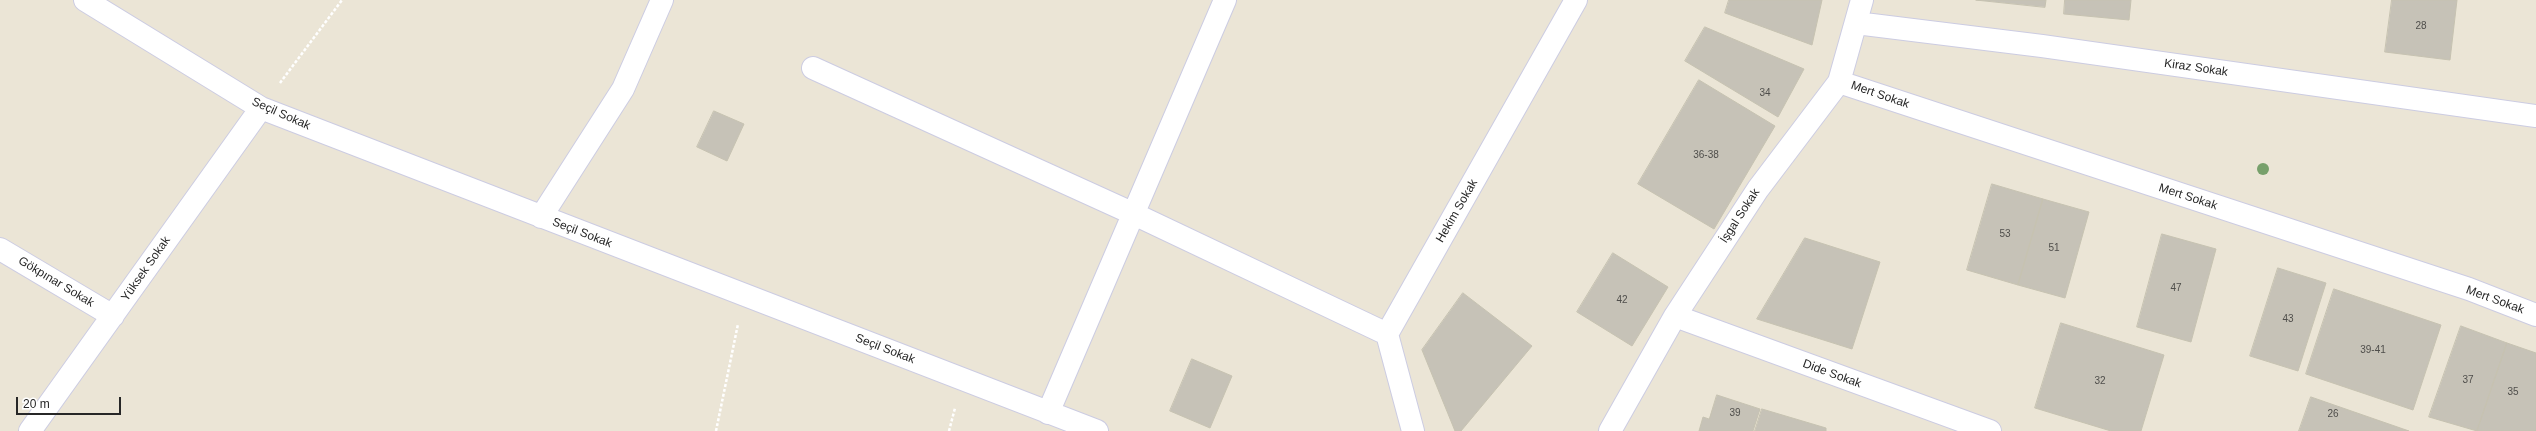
<!DOCTYPE html>
<meta charset="utf-8">
<style>
body{margin:0}
#map{position:relative;width:2536px;height:431px;overflow:hidden;background:#ebe5d6;font-family:Arial,sans-serif}
canvas{display:block}
.scale{position:absolute;left:16px;top:397px;width:105px;height:18px;box-sizing:border-box;border:2px solid #272727;border-top:0;padding-left:5px;font-size:12px;line-height:14px;white-space:nowrap;color:#272727;-webkit-text-stroke:3px #fff;paint-order:stroke}
</style>
<div id="map">
<canvas width="2536" height="431"></canvas>
<div class="scale">20 m</div>
</div>
<script>
const context = document.querySelector('canvas').getContext('2d');
context.lineJoin = 'round';
function fill(path, color) { context.fillStyle = color; context.fill(path, 'evenodd'); }
function strokePath(path, color, width, dash) { context.strokeStyle = color; context.lineWidth = width; context.lineCap = dash ? 'butt' : 'round'; context.setLineDash(dash || []); context.stroke(path); }
function label(font, color, halo, rows, align = 'center') {
  context.font = font + ' Arial,sans-serif'; context.lineWidth = 4; context.setLineDash([]); context.textBaseline = 'middle'; context.strokeStyle = halo; context.fillStyle = color; for (const [text, x, y, turn = 0] of rows) {
    context.save(); context.translate(x, y); context.rotate((+turn || 0) * Math.PI / 180); context.textAlign = isNaN(turn) ? turn : align; if (halo) context.strokeText(text, 0, 0); context.fillText(text, 0, 0); context.restore();
  }
}
const building = new Path2D(`
 M 1729,0 L 1822,0 L 1812,45 L 1725,13 Z
 M 1976,0 L 2046,0 L 2045,7 Z
 M 2065,0 L 2131,0 L 2129,20 L 2064,14 Z
 M 2392,0 L 2457,0 L 2450,60 L 2385,52 Z
 M 1705,27 L 1804,69 L 1778,117 L 1685,61 Z
 M 1699,80 L 1775,126 L 1714,229 L 1638,184 Z
 M 714,111 L 744,124 L 727,161 L 697,147 Z
 M 1992,184 L 2043,199 L 2018,285 L 1967,270 Z
 M 2043,199 L 2089,212 L 2065,298 L 2018,285 Z
 M 2162,234 L 2216,249 L 2191,342 L 2137,327 Z
 M 1805,238 L 1880,262 L 1852,349 L 1757,319 Z
 M 1613,253 L 1668,287 L 1632,346 L 1577,312 Z
 M 2278,268 L 2326,283 L 2298,371 L 2250,356 Z
 M 2334,289 L 2441,325 L 2413,410 L 2306,374 Z
 M 1463,293 L 1532,346 L 1461,431 L 1455,431 L 1422,350 Z
 M 2061,323 L 2164,355 L 2141,431 L 2111,431 L 2035,408 Z
 M 2461,326 L 2507,343 L 2477,431 L 2429,417 Z
 M 2507,343 L 2536,353 L 2536,431 L 2477,431 Z
 M 1192,359 L 1232,376 L 1210,428 L 1170,411 Z
 M 1717,395 L 1760,409 L 1753,431 L 1699,431 L 1703,417 L 1709,419 Z
 M 2311,397 L 2409,431 L 2299,431 Z
 M 1762,409 L 1826,428 L 1826,431 L 1755,431 Z`);
const path = new Path2D(`
 M 280,83 L 342,0
 M 716,431 L 738,324
 M 949,431 L 955,408`);
const minor = new Path2D(`
 M 85,0 L 261,108 L 1097,431
 M 1856,23 L 2042,46 L 2536,116
 M 813,68 L 1134,214 L 1387,334
 M 1839,82 L 2469,289 L 2536,315
 M 541,217 L 623,89 L 662,0
 M 0,249 L 113,316
 M 1675,316 L 1990,431
 M 1048,413 L 1225,0
 M 30,431 L 261,108
 M 1413,431 L 1387,334 L 1576,0
 M 1610,431 L 1675,316 L 1758,189 L 1839,82 L 1862,0`);
const trees = [
 [2263,169]
];
const numberNames = [
 ["28",2421,26],
 ["34",1765,93],
 ["36-38",1706,155],
 ["53",2005,234],
 ["51",2054,248],
 ["47",2176,288],
 ["42",1622,300],
 ["43",2288,319],
 ["39-41",2373,350],
 ["37",2468,380],
 ["32",2100,381],
 ["35",2513,392],
 ["39",1735,413],
 ["26",2333,414]
];
const streetNames = [
 ["Kiraz Sokak",2196,68,8],
 ["Mert Sokak",1880,95,19],
 ["Seçil Sokak",281,114,24],
 ["Mert Sokak",2188,197,18],
 ["Hekim Sokak",1457,211,-60],
 ["İşgal Sokak",1740,216,-57],
 ["Seçil Sokak",582,233,21],
 ["Yüksek Sokak",146,269,-55],
 ["Gökpınar Sokak",56,282,31],
 ["Mert Sokak",2495,300,20],
 ["Seçil Sokak",885,349,21],
 ["Dide Sokak",1832,374,20]
];
fill(building, '#c6c2b7');
strokePath(building, '#c6c2b1', 1);
strokePath(minor, '#cccce2', 24);
strokePath(path, '#fff', 2.5, [3, 2]);
strokePath(minor, '#fff', 22);
context.fillStyle = '#77a06b';
for (const [x, y] of trees) { context.beginPath(); context.arc(x, y, 6, 0, 2 * Math.PI); context.fill(); }
label('10px', '#4f4e4b', null, numberNames);
label('12px', '#272727', '#fff', streetNames);
</script>
